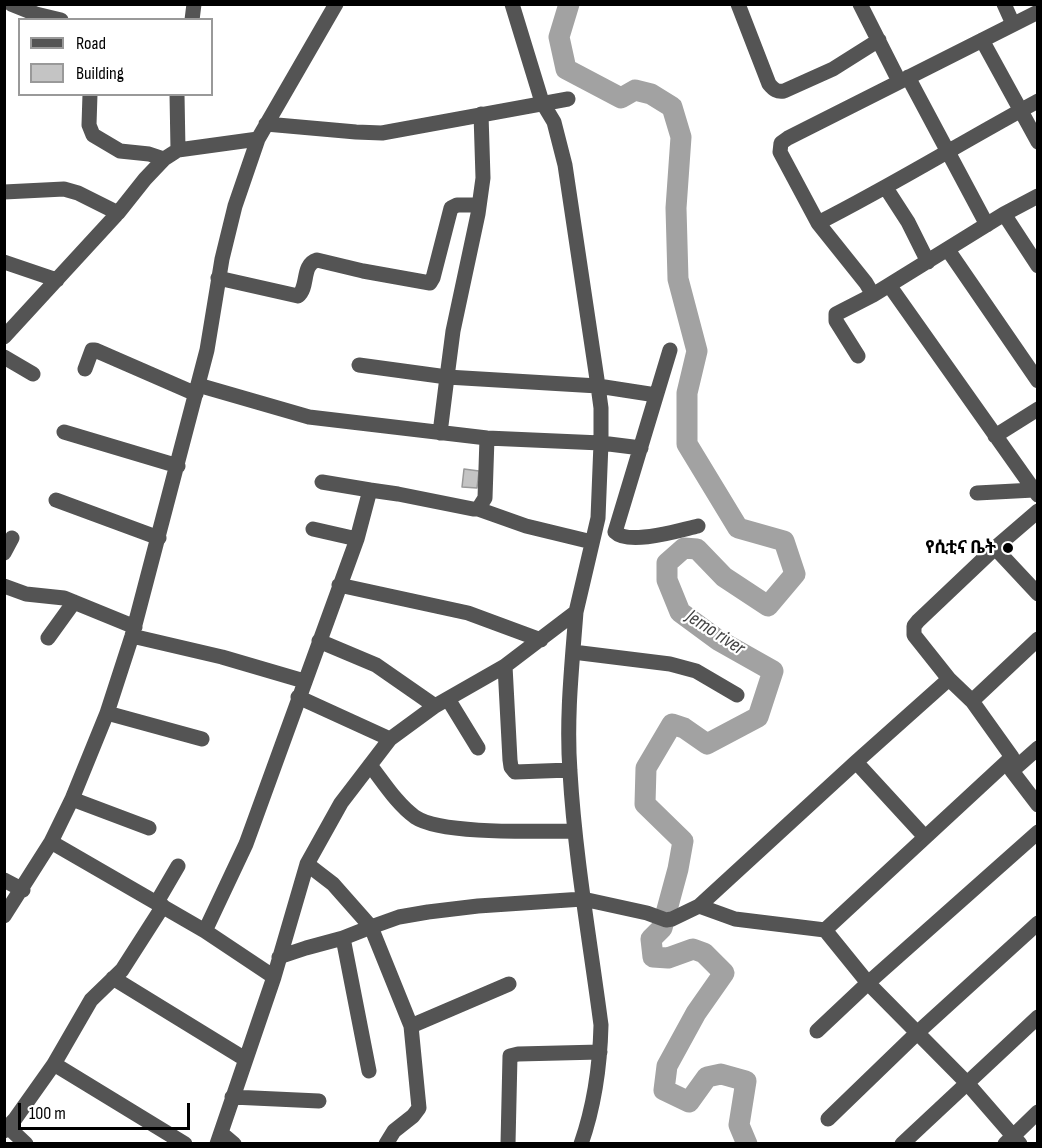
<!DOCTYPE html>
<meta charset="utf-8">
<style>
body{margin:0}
#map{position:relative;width:1042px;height:1148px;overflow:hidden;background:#fff;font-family:"Sofia Sans Condensed",sans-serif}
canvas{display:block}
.frame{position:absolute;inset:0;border:6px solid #000;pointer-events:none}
.legend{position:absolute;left:18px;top:18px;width:195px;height:78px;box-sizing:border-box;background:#fff;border:2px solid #999;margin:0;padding:8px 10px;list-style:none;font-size:18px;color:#000}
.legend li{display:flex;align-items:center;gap:12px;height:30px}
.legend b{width:30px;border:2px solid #999}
.scale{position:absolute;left:18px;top:1103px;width:172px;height:27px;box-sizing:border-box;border:3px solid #000;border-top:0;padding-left:8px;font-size:18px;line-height:21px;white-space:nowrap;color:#000;-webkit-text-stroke:4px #fff;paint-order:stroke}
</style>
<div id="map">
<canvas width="1042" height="1148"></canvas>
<div class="frame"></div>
<ul class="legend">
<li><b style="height:8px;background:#545454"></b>Road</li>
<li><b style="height:16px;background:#c4c4c4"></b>Building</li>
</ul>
<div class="scale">100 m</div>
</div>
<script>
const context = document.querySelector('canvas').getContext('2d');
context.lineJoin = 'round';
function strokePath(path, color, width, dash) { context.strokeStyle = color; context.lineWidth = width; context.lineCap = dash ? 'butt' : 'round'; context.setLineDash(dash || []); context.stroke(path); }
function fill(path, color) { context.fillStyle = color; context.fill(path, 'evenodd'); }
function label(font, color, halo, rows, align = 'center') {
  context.font = font + ' "Sofia Sans Condensed","Noto Sans Ethiopic",sans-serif'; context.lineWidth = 4.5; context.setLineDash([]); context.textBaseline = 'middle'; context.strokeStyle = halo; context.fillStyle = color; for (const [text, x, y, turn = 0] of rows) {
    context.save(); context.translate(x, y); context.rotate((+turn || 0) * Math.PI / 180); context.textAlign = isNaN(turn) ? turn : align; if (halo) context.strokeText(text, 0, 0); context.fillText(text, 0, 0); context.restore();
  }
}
const river = new Path2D(`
 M 569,4 L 559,37 L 566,69 L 621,98 L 635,90 L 651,94 L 672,107 L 681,137 L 676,208 L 678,279 L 697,351 L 687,393 L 687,444 L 738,528 L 784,541 L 795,574 L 768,606 L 724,577 L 697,549 L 684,548 L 667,563 L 667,580 L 680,612 L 718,640 L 773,671 L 758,717 L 707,744 L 684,728 L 672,724 L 646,768 L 645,804 L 683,841 L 678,869 L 662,928 L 651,939 L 653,957 L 668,958 L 693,949 L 704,953 L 724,973 L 696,1013 L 667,1066 L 664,1090 L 689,1102 L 707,1077 L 721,1074 L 746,1081 L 739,1125 L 747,1144`);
const building = new Path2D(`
 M 464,469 L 479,471 L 477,488 L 462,487 Z`);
const minor = new Path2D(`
 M 11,4 L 36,14 L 61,20
 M 738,4 L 769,84 C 774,90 777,92 784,91 L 833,69 L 879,40
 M 860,4 L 899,81
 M 1004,4 L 1013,24
 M 192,20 L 194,4
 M 982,40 L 1038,142
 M 908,77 L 987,225
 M 90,94 L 89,125 L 93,135 L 120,151 L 149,154 L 164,159
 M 177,94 L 178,150
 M 481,114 L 483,178 L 478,214 L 453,331 L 447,377 L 598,386 L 656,395
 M 266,124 L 356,132 L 382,133 L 568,99
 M 886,188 L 908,222 L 928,262
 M 4,192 L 64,189 L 78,193 L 118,213
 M 1004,214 L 1038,266
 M 818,223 C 893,185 964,141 1038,101
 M 948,250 L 1038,381
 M 4,262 L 57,280
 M 218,278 L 298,296 C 309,287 301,265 317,260 L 363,271 L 430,283 L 433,278 L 451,208 L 457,205 L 479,205
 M 889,285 L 1034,490
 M 873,295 L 866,283 L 818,223 L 780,152 L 781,143 L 788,138 L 1038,12
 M 4,337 L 118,213 L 145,179 L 164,159 L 178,150 L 258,139
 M 670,350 L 615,532 C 629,546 680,530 698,526
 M 858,356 L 836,321 L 836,314 L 873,295 L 1004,214 L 1038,196
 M 4,357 L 33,374
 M 359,365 L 447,377 L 440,433
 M 85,369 L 92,350 L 95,350 L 196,394
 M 198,385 L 309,417 L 487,438 L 601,443 L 601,408 L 598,386 L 565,165 L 554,122 L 542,102 L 512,4
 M 64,432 L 178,466
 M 995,436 L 1038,409
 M 322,482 L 370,490
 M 977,493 L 1034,490 L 1038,495
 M 56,500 L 159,538
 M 478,509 L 526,526 L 592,542
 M 1038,511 L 995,548 L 918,621 L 914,626 L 914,635 L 949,679 L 972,701 L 1012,757 L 1012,771 L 1038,805
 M 313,529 L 357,539
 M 995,548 L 1038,594
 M 4,553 L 12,538
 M 339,585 L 468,613 L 541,640
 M 4,586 L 26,594 L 64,598 L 135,627
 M 576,612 L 598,518 L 601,443 L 641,448
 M 132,636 L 222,657 L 304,681
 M 48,638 L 74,602
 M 319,641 L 376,665 L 435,706
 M 573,652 L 670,664 L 696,671 L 737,695
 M 505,666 L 510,760 L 511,767 L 515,772 L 570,770
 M 448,699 L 478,748
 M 972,701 L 1038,639
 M 107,713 L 202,739
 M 390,739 L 435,706 L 505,666 L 576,612 C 572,665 566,718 570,772 C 575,857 590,941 601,1025 C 600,1067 595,1104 581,1144
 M 856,762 L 925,837
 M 370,765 C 384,783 397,804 415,817 C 442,835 538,831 574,831
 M 1012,771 L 1038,748
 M 72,799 L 149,828
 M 51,842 L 205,931 L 274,977
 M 307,864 L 333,884 L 371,927 L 399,917 L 428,912 L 478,906 L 583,899 L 647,913 L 666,920 L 672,919 L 699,906 L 856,762 L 949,679
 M 4,880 L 23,890
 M 157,902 L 178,866
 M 699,906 L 735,919 L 825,930 L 868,983 L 967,1083 L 1020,1144
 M 4,916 L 51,842 L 72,799 L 107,713 L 132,636 L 207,350 L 222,259 L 235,206 L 258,139 L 336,4
 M 825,930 L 1012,757
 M 205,931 L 246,844 L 357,539 L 370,490 L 398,494 L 473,509 L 478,509 L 485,498 L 487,438
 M 343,938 L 371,927 L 411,1026 L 419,1108 L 413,1116 L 394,1131 L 386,1144
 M 279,957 L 306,948 L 343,938 L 369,1071
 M 113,978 L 245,1059
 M 411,1026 L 509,984
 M 817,1031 L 868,983 L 1038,832
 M 54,1064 L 185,1144
 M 232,1097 L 319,1101
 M 828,1119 L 917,1033 L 1038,923
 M 8,1127 L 26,1144
 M 4,1131 L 15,1119 L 54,1064 L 91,1000 L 122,970 L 163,906
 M 221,1133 L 234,1144
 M 217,1144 L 274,977 L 307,864 L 341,803 L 390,739 L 298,697
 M 508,1144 L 510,1056 L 518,1054 L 600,1052
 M 902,1144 L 1038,1017
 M 1005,1144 L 1038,1112`);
const markers = [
 [1008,548,6,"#000"]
];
const poiNames = [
 ["የሲቲና ቤት",996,548]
];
const waterNames = [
 ["Jemo river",715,633,33]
];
strokePath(river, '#a2a2a2', 21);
fill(building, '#c4c4c4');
strokePath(building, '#989898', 1.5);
strokePath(minor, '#545454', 15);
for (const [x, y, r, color] of markers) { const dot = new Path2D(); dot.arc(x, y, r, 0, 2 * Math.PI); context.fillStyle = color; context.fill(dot); strokePath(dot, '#fff', 2); }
label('bold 18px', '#000', '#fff', poiNames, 'right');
label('italic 20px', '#434343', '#fff', waterNames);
</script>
